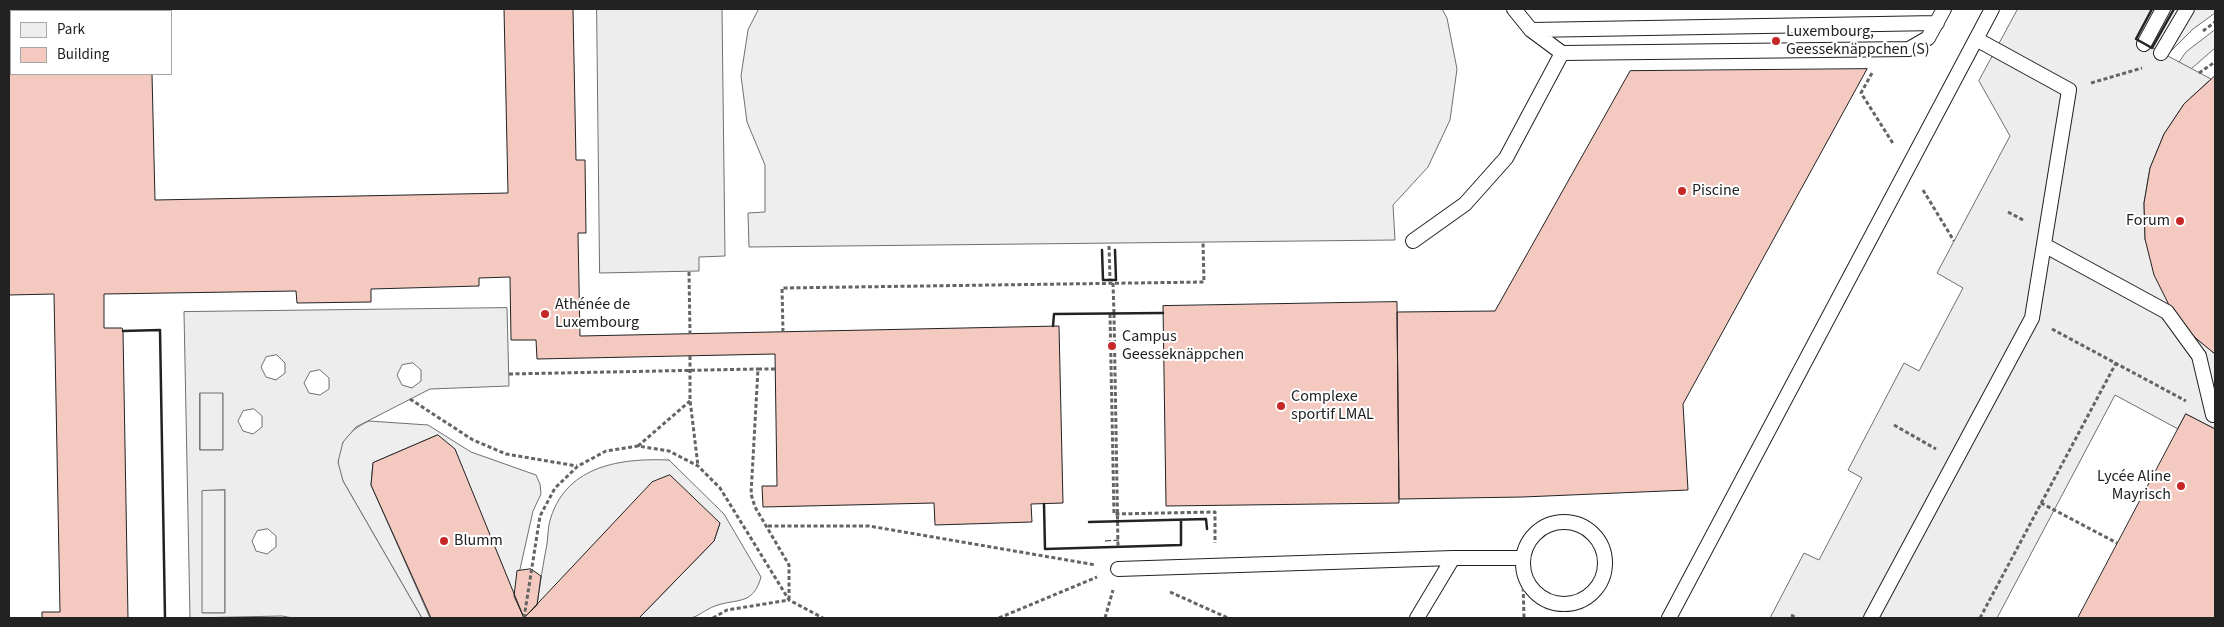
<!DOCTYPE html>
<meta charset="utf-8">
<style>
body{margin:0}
#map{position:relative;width:2224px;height:627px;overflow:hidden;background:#fff;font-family:"Source Sans 3",sans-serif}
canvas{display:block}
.frame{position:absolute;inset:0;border:10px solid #222;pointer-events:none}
.legend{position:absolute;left:10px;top:10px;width:162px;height:65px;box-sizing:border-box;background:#fff;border:1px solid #a7a7a7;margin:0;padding:6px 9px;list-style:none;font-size:15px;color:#222}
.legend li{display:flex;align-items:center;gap:10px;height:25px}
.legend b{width:25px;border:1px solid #a7a7a7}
</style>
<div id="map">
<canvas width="2224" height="627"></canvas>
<div class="frame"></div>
<ul class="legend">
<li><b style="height:14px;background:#eee"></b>Park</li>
<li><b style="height:14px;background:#f3c9c0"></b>Building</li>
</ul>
</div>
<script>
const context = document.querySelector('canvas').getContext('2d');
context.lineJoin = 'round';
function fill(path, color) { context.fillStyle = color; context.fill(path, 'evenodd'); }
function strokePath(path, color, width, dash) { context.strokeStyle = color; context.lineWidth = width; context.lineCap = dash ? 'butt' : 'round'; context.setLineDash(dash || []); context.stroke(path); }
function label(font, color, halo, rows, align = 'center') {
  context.font = font + ' "Source Sans 3",sans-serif'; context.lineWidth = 4; context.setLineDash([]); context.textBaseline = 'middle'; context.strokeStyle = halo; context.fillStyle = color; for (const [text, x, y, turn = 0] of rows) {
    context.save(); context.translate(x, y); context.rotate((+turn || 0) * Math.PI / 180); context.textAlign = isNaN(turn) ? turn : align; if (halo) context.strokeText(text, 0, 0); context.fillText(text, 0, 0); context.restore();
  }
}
const green = new Path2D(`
 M 759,9 L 1442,9 L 1447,18 L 1457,69 L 1450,120 L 1428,167 L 1393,205 L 1395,240 L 749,247 L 748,213 L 765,212 L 765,165 L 747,122 L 741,76 L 748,30 Z
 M 2174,9 L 2215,9 L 2215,13 L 2193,29 L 2166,56 L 2152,48 Z
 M 2215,30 L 2215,48 L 2191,69 L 2179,62 L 2186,52 Z
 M 223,392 L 223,450 L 200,450 L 200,393 Z
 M 369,421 L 428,425 L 471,452 L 536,475 L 540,484 L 541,494 L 533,511 L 514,596 L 438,435 L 373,463 L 371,485 L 430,618 L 422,618 L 343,481 C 341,475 338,468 338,462 C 337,442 353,428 369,421 Z
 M 669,460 L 724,514 L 761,577 C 753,606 737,598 715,606 C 706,609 699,616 691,618 C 680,621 652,618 639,618 L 714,541 L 720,523 L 537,605 C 540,584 543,564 547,544 C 548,535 548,525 551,517 C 568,465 622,458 669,460 Z
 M 202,490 L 225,490 L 225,613 L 201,613 Z`);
const parking = new Path2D(`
 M 597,9 L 722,9 L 725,256 L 699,257 L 699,271 L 600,273 Z
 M 2018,9 L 2152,9 L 2136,39 L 2211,79 L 2184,104 L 2164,134 L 2150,168 L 2144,203 L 2145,239 L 2192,335 L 2215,354 L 2215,429 L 2186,414 L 2178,429 L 2115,395 L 1997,618 L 1770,618 L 1804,553 L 1819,560 L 1862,478 L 1848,470 L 1904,363 L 1919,371 L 1963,288 L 1937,273 L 2010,136 L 1979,81 Z
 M 507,308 L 509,386 L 430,389 L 356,427 L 343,442 L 338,462 L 343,481 L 422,618 L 293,618 L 282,616 L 190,618 L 184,312 ZM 277,355 L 285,363 L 285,373 L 276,380 L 266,377 L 261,367 L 266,357 ZM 413,363 L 421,370 L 421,381 L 412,388 L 402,385 L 397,375 L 402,365 ZM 320,370 L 329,378 L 329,389 L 320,395 L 309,393 L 304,383 L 310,372 ZM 200,393 L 223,393 L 223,450 L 200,450 ZM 254,409 L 262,416 L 262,427 L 253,434 L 243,431 L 238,421 L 243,411 ZM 225,490 L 225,613 L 202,613 L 202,491 ZM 268,529 L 276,536 L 276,547 L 267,554 L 256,551 L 252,541 L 257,531 Z`);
const building = new Path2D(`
 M 9,9 L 151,10 L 11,11 L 11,74 L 152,74 L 155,200 L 508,193 L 504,9 L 573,9 L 576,160 L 585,160 L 586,233 L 578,233 L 580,336 L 1059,326 L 1063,503 L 1031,504 L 1032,522 L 935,525 L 934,503 L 763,507 L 762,486 L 777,486 L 775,354 L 537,359 L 536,340 L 511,340 L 510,277 L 479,278 L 479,286 L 371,289 L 371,302 L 297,303 L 296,291 L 104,294 L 104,328 L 122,328 L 123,331 L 128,618 L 42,618 L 42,612 L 60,612 L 54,294 L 9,295 Z
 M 1867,69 L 1683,404 L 1688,490 L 1523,497 L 1399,499 L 1397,312 L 1495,311 L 1630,71 Z
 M 2215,76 L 2215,354 L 2192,335 L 2170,307 L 2154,275 L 2145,239 L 2144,203 L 2150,168 L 2164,134 L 2184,104 Z
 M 1397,302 L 1399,503 L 1166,506 L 1163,306 Z
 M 2186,414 L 2215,429 L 2215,617 L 2214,618 L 2078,618 Z
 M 438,435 L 455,449 L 524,618 L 431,618 L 371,485 L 373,463 Z
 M 670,475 L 720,523 L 714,541 L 639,618 L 524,618 L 652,482 Z
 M 531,569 L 541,576 L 537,605 L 524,618 L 514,596 L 517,571 Z`);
const path = new Path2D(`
 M 2203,31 L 2215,22
 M 1872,73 L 1861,93 L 1894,145
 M 2199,73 L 2215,62
 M 2091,83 L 2142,68
 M 1923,190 L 1954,241
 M 2008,212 L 2025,221
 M 1109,246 L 1110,280
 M 689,272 L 690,334
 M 1113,283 L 1114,314
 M 1110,314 L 1114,514 L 1215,512 L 1215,543
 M 2052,329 L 2186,401
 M 783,332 L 782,288 L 1204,282 L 1203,242
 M 690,356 L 690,400 L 698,466
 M 775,369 L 758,369 L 751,494 L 755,507 L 789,565 L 789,600
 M 509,374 L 758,369
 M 410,399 L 473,440 L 506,454 L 577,466
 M 1894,425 L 1936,449
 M 638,446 L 690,401
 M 2041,503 L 2117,543
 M 768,526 L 869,526 L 1096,565
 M 1523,581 L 1524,618
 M 1170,592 L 1228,618
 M 1791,615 L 1797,618
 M 524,618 L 540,516 L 555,488 L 578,466 L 606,451 L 638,446 L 669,451 L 698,466 L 720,488 L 789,600 L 823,618
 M 713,618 L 727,610 L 789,600
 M 999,618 L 1097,577
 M 1105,618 L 1113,590
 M 1980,618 L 2116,363`);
const service = new Path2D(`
 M 1514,9 L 1531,30 L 1562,53 L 1909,49 L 1928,38 L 1944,9
 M 1531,30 L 1937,23
 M 2144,44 L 2163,9
 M 2161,53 L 2187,9
 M 1413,241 L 1465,204 L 1506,158 L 1562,53
 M 2044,245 L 2167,312 L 2199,356 L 2213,415
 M1523 563a41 41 0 1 1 82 0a41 41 0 1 1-82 0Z
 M 1453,558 L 1522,558
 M 1118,569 L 1453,558 L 1417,618
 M 1669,618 L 1992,9
 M 1871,618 L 2032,318 L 2069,90 L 1976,39`);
const pathBridge = new Path2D(`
 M 1114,314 L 1118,547`);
const fence = new Path2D(`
 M 1105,541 L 1119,540`);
const wall = new Path2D(`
 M 2152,9 L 2136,39 L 2152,48 L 2174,9
 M 1102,250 L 1103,280 L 1116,280 L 1115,250
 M 1053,326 L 1054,314 L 1163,313
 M 123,331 L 160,330 L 165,618
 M 1044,504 L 1045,549 L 1181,545 L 1181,520
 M 1089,522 L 1206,519 L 1207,529`);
const markers = [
 [1776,41,5,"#c62828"],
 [1682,191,5,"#c62828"],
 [2180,221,5,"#c62828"],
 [545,314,5,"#c62828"],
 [1112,346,5,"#c62828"],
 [1281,406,5,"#c62828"],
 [2181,486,5,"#c62828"],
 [444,541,5,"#c62828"]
];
const poiNames = [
 ["Luxembourg,",1786,32],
 ["Geesseknäppchen (S)",1786,50],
 ["Piscine",1692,191],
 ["Forum",2170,221,"right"],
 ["Athénée de",555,305],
 ["Luxembourg",555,323],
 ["Campus",1122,337],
 ["Geesseknäppchen",1122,355],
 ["Complexe",1291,397],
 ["sportif LMAL",1291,415],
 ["Lycée Aline",2171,477,"right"],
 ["Mayrisch",2171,495,"right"],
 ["Blumm",454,541]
];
fill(green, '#eee');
strokePath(green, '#6f6f6f', 1);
fill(parking, '#ededed');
strokePath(parking, '#6f6f6f', 1);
fill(building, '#f3c9c0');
strokePath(building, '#222', 1);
strokePath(service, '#222', 16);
strokePath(path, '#646464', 3, [4, 2.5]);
strokePath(service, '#fff', 14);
strokePath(pathBridge, '#646464', 3, [4, 2.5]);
strokePath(fence, '#222', 1, [6, 2.5]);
strokePath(wall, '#222', 2.5);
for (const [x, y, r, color] of markers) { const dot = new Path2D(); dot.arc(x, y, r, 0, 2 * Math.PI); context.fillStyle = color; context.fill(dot); strokePath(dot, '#fff', 2); }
label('16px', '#222', '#fff', poiNames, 'left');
</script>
